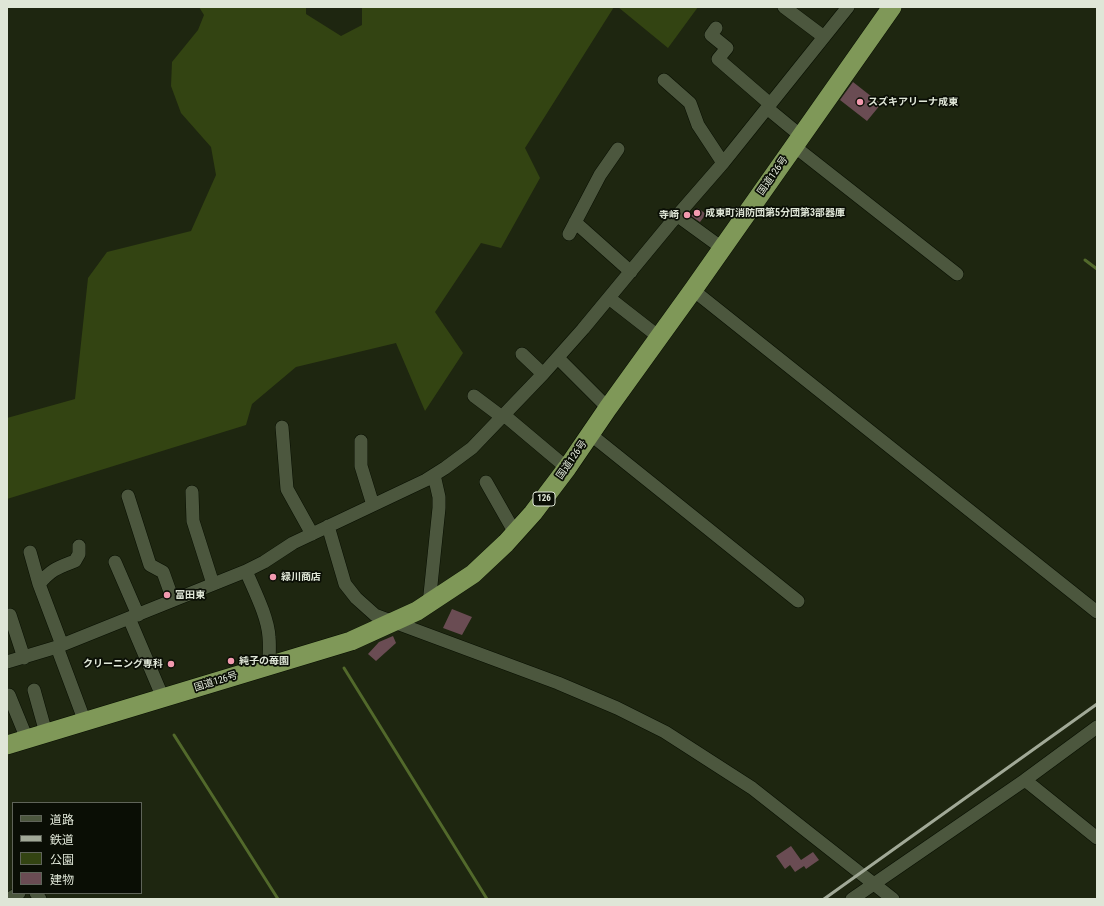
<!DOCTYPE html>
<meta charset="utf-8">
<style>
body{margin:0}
#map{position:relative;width:1104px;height:906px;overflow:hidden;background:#1e2610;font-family:"Roboto Condensed","Noto Sans JP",sans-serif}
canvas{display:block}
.frame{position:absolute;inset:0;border:8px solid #dfe6d7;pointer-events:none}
.legend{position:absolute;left:12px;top:802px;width:130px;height:92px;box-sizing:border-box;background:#0a0e05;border:1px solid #5f6459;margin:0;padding:5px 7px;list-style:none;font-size:12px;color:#dfe6d7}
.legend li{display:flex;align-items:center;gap:8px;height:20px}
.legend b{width:20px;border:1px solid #5f6459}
</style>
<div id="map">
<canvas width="1104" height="906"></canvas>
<div class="frame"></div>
<ul class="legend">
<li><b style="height:5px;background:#4c573e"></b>道路</li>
<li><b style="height:5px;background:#a1a997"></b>鉄道</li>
<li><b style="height:11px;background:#334412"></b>公園</li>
<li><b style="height:11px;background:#6a4c53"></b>建物</li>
</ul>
</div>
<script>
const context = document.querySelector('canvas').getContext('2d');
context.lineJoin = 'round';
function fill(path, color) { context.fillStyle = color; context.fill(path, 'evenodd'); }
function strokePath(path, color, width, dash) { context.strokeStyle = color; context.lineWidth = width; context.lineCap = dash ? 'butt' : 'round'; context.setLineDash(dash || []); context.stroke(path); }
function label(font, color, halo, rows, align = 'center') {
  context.font = font + ' "Roboto Condensed","Noto Sans JP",sans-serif'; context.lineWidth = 3.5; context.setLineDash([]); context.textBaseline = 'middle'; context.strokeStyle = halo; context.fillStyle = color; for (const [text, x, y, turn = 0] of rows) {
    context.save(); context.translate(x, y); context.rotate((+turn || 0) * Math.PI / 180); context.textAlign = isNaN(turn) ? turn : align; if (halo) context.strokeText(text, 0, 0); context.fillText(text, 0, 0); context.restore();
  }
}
const green = new Path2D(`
 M 199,7 L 306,7 L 306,14 L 341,36 L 362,25 L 362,7 L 614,7 L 525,148 L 540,178 L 501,248 L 481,243 L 435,312 L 463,353 L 425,411 L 396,343 L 296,367 L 252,404 L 246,425 L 7,499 L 7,418 L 75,399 L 88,278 L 107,252 L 191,231 L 216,175 L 211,147 L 181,113 L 171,86 L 172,62 L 198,30 L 204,15 Z
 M 618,7 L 698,7 L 668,48 Z`);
const stream = new Path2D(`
 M 1085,260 L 1097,269
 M 344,668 L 487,899
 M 174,735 L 278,899`);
const building = new Path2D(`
 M 853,82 L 881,104 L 867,121 L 840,100 Z
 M 698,208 L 706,214 L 700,222 L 691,216 Z
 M 452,609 L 472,617 L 462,635 L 443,628 Z
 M 393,636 L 396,643 L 376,661 L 368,654 L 379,642 Z
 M 791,846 L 801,860 L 813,852 L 819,860 L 806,869 L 804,866 L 795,872 L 790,865 L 785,869 L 776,856 Z`);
const minor = new Path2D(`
 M 784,7 L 824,37
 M 716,28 L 711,35 L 727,48 L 718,59 L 770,104
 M 664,80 L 690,103 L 698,125 L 723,163
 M 767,108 L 801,136
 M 794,146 L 957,274
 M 678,216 L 722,248
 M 575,222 L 631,272
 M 569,234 L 600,175 L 618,149
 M 693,290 L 1097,612
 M 609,298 L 659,337
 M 522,354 L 543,374
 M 558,358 L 608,408
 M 474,396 L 502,417
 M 504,415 L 567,468
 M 282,427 L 287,489 L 312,534
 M 590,434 L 798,601
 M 361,441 L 361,466 L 373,505
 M 486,482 L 515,533
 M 192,492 L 193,521 L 213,584
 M 128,496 L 150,565 L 163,572 L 173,600
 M 328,526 L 345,584 L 356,598 L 375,615 L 558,683 L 617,708 L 665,732 L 752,788 L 893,899
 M 30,552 L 39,584 L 62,645
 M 115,562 L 138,615
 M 246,571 C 254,590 268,617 269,637 C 270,646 269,656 269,666
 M 39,584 C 52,569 57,568 75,561 L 79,554 L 79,546
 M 429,604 L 439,508 L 439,497 L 434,475
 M 10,615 L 24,658
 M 129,618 L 163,698
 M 57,647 L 85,722
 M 7,662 L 57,647 L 246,571 L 264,562 L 293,543 L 426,480 L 445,468 L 472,448 L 543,374 L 583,329 L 669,225 L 723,163 L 848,7
 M 34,690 L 46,733
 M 9,695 L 27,739
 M 1025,780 L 1097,838
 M 36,893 L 40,899
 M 9,899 L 19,893
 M 852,899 L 1025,780 L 1097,727`);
const highway = new Path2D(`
 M 7,745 L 351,641 L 417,611 L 473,574 L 506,543 L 533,513 L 567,468 L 608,408 L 693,290 L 892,7`);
const rail = new Path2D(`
 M 824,899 L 1097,704`);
const markers = [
 [860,102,4,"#f29aaf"],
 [697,213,4,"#f29aaf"],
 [687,215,4,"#f29aaf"],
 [273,577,4,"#f29aaf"],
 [167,595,4,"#f29aaf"],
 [231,661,4,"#f29aaf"],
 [171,664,4,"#f29aaf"]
];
const shields = [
 [544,499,22]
];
const shieldNames = [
 ["126",544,499]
];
const poiNames = [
 ["スズキアリーナ成東",868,102],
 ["成東町消防団第5分団第3部器庫",705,213],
 ["寺崎",679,215,"right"],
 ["緑川商店",281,577],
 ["富田東",175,595],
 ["純子の苺園",239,661],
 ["クリーニング専科",163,664,"right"]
];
const streetNames = [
 ["国道126号",773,176,-55],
 ["国道126号",572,460,-55],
 ["国道126号",216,682,-17]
];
fill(green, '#334412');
strokePath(stream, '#52692b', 3);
fill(building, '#6a4c53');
strokePath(minor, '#080f00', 14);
strokePath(highway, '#080f00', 20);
strokePath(minor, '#4c573e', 13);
strokePath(highway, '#7f9858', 19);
strokePath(rail, '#a1a997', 3);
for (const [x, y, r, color] of markers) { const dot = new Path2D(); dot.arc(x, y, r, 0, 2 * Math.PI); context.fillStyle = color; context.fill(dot); strokePath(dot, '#0a0e05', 1.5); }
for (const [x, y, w] of shields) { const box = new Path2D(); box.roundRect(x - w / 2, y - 7, w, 14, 3); context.fillStyle = '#0a0e05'; context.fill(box); strokePath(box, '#dfe6d7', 1); }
label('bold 9px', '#dfe6d7', null, shieldNames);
label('bold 10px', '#dfe6d7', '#0a0e05', poiNames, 'left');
label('10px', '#dfe6d7', '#0a0e05', streetNames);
</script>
